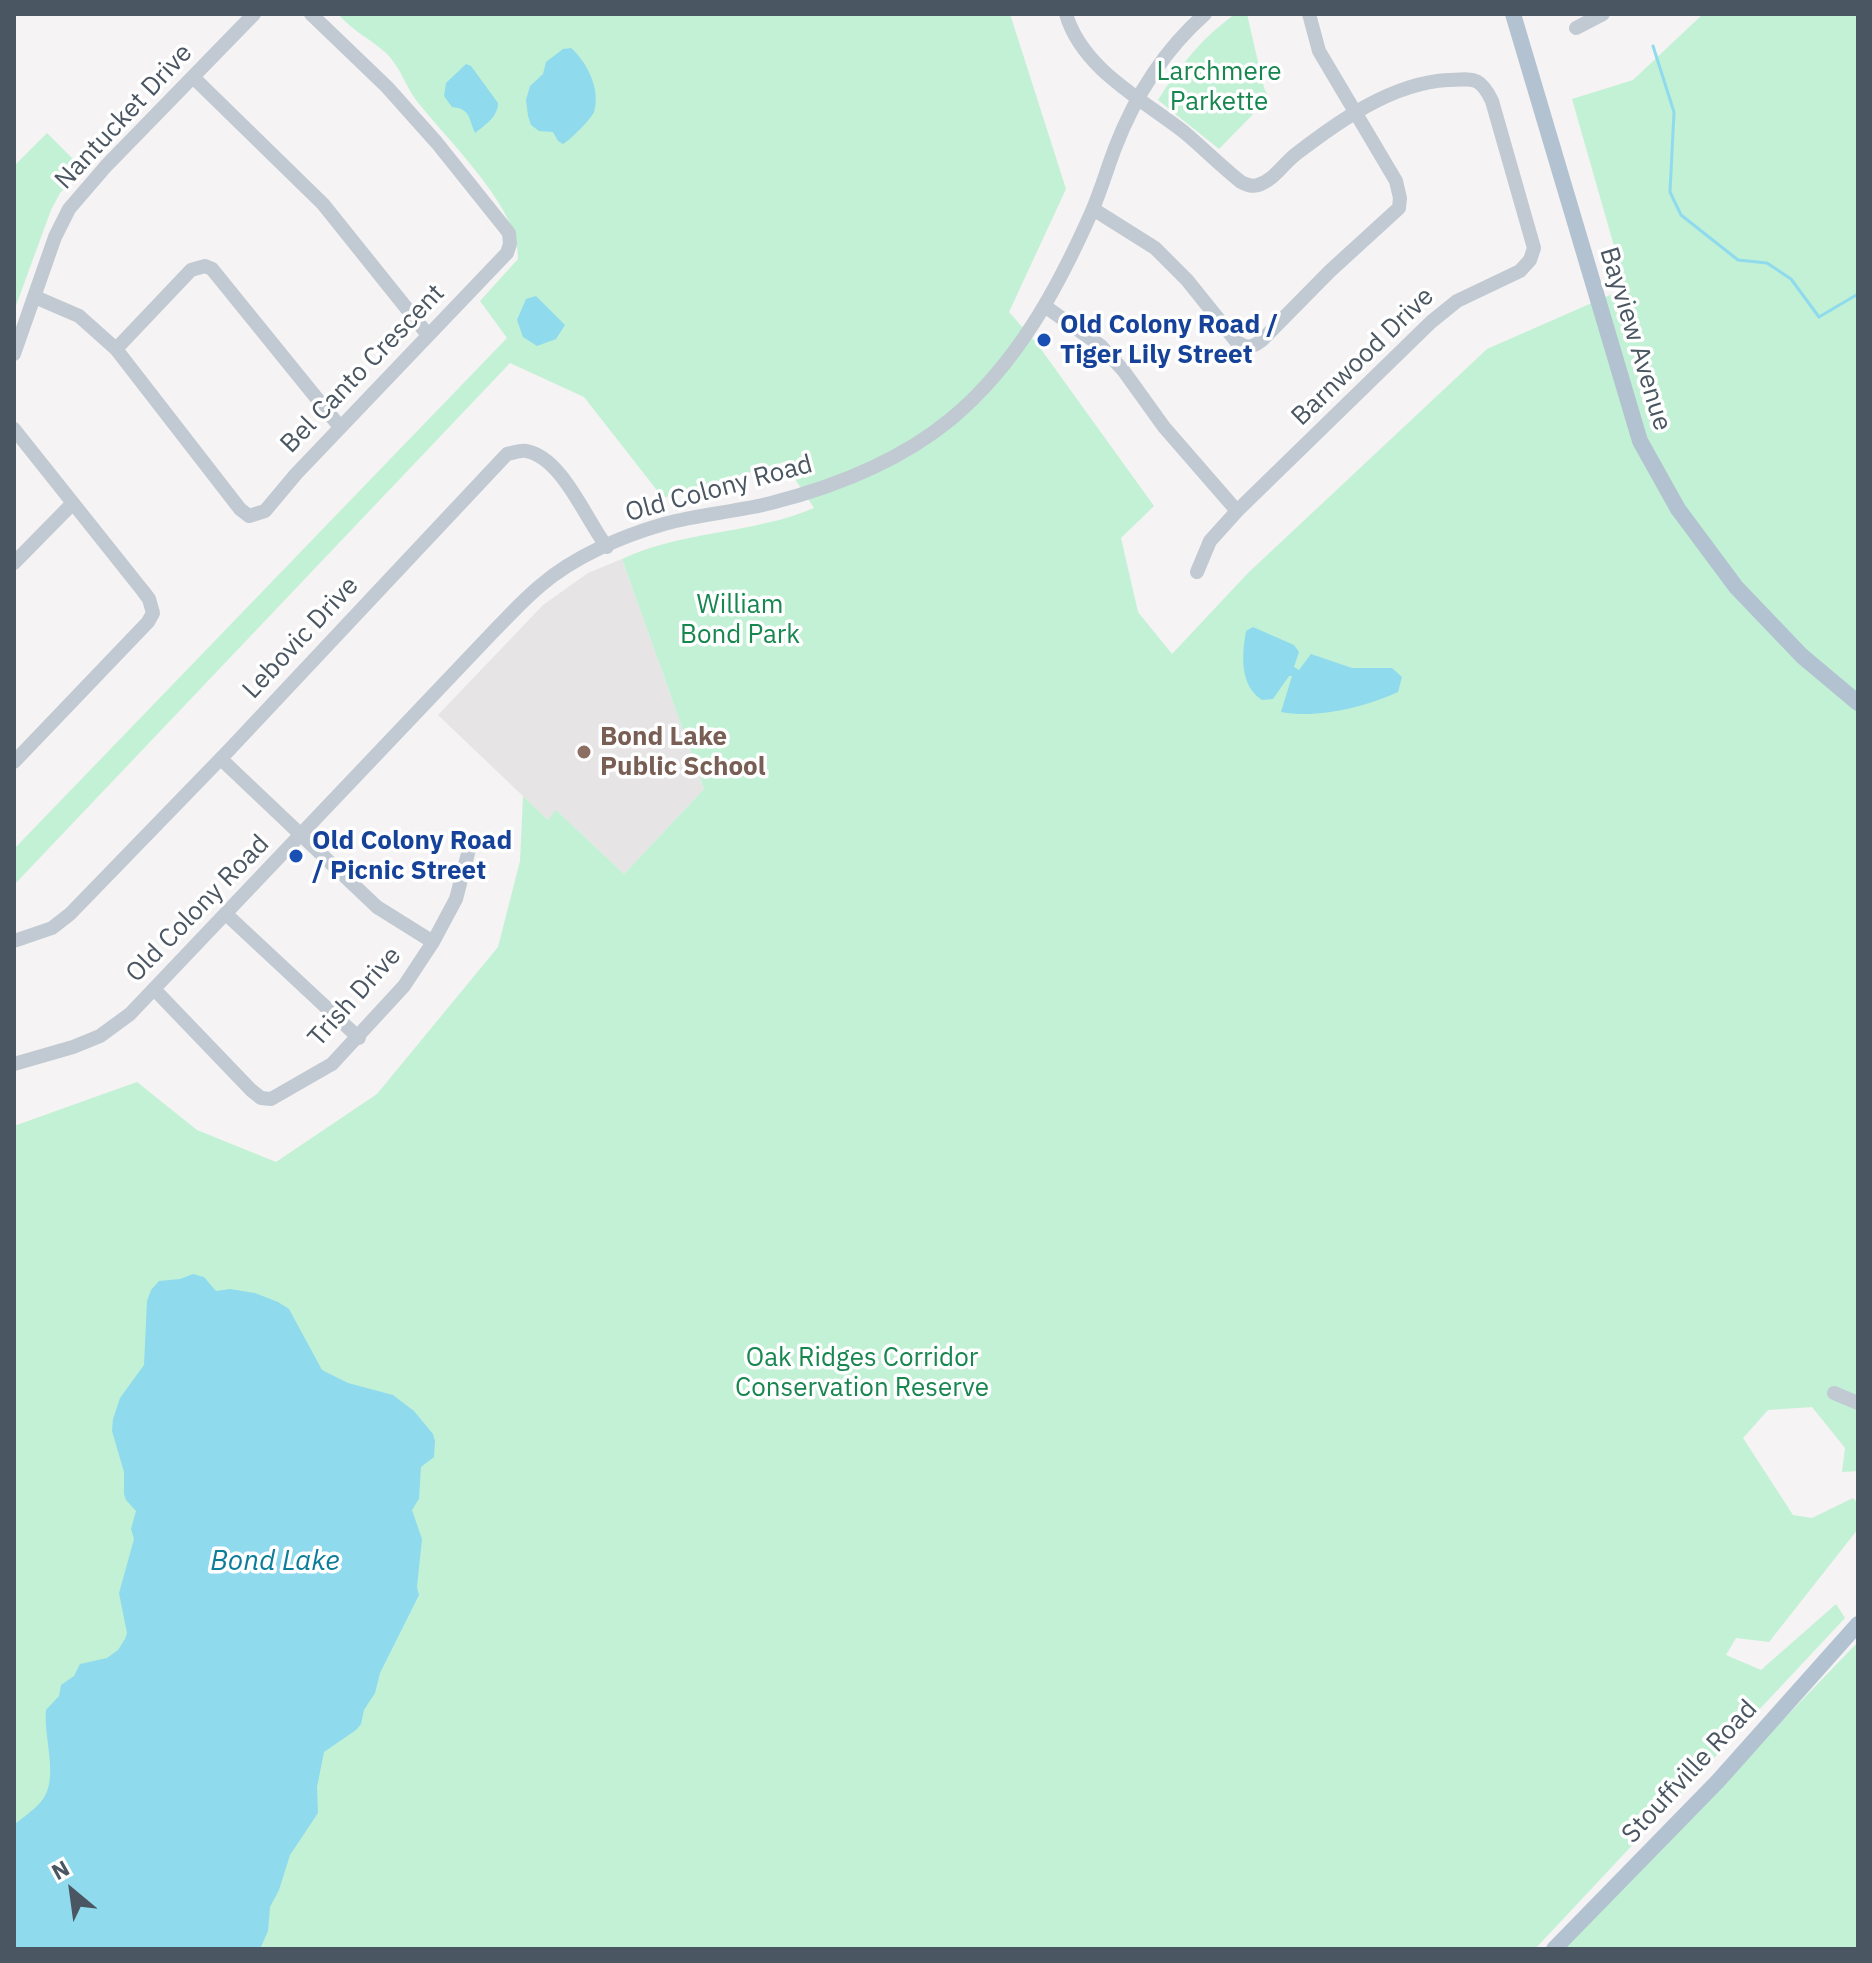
<!DOCTYPE html>
<style>
body{margin:0}
#map{position:relative;width:1872px;height:1963px;overflow:hidden;background:#f5f3f3;font-family:"IBM Plex Sans",sans-serif}
canvas{display:block}
.frame{position:absolute;inset:0;border:16px solid #4a5661;pointer-events:none}
.north{position:absolute;left:32px;top:1851px;width:80px;height:80px;-webkit-text-stroke:6px #fff;paint-order:stroke;rotate:331deg;font-size:22px;font-weight:700;line-height:32px;text-align:center;color:#4a5661}
.north::after{content:'';display:block;margin:auto;width:28px;height:36px;background:#4a5661;clip-path:polygon(50% 0,100% 100%,50% 72%,0 100%)}
</style>
<div id="map">
<canvas width="1872" height="1963"></canvas>
<div class="frame"></div>
<div class="north">N</div>
</div>
<script>
const context = document.querySelector('canvas').getContext('2d');
context.lineJoin = 'round';
function fill(path, color) { context.fillStyle = color; context.fill(path, 'evenodd'); }
function strokePath(path, color, width, dash) { context.strokeStyle = color; context.lineWidth = width; context.lineCap = dash ? 'butt' : 'round'; context.setLineDash(dash || []); context.stroke(path); }
function label(font, color, halo, rows, align = 'center') {
  context.font = font + ' "IBM Plex Sans",sans-serif'; context.lineWidth = 7; context.setLineDash([]); context.textBaseline = 'middle'; context.strokeStyle = halo; context.fillStyle = color; for (const [text, x, y, turn = 0] of rows) {
    context.save(); context.translate(x, y); context.rotate((+turn || 0) * Math.PI / 180); context.textAlign = isNaN(turn) ? turn : align; if (halo) context.strokeText(text, 0, 0); context.fillText(text, 0, 0); context.restore();
  }
}
const education = new Path2D(`
 M 622,559 L 704,789 L 624,874 L 557,811 L 548,820 L 438,715 L 543,605 L 588,573 Z`);
const green = new Path2D(`
 M 338,14 L 1010,14 L 1066,189 L 1009,312 L 1038,345 L 1154,506 L 1121,538 L 1138,612 L 1172,654 L 1248,573 L 1487,349 L 1626,288 L 1572,99 L 1633,80 L 1703,14 L 1858,14 L 1858,1471 L 1842,1472 L 1845,1448 L 1812,1407 L 1768,1410 L 1743,1438 L 1793,1515 L 1812,1518 L 1853,1498 L 1858,1503 L 1858,1529 L 1769,1642 L 1736,1638 L 1726,1655 L 1761,1670 L 1836,1604 L 1845,1618 L 1535,1949 L 14,1949 L 14,1126 L 137,1082 L 197,1130 L 276,1162 L 377,1094 L 498,947 L 520,861 L 523,796 L 548,820 L 556,810 L 624,874 L 704,789 L 622,559 C 684,530 754,534 814,508 L 784,462 L 663,498 L 584,397 L 510,363 L 14,885 L 14,849 L 507,338 L 480,301 L 518,259 C 521,209 447,140 416,100 C 406,86 399,65 386,53 C 369,38 354,32 338,14 Z
 M 1235,14 L 1247,14 L 1264,88 L 1269,98 L 1219,149 L 1158,100 C 1179,66 1203,37 1235,14 Z
 M 47,133 L 84,170 L 60,193 L 51,210 L 14,311 L 14,166 Z
 M 1858,1642 L 1858,1949 L 1562,1949 Z`);
const water = new Path2D(`
 M 571,48 C 587,62 601,90 594,112 C 591,119 570,140 563,144 L 558,141 L 553,132 L 539,131 L 531,125 L 528,116 L 526,100 L 530,86 L 543,74 L 546,62 L 563,49 Z
 M 466,64 L 471,66 L 498,103 C 498,117 485,125 475,133 C 468,118 471,109 452,107 L 444,96 L 446,83 Z
 M 536,296 L 565,325 L 556,339 L 537,346 L 523,337 L 517,320 L 526,299 Z
 M 1253,627 L 1294,645 L 1299,652 L 1294,667 L 1299,670 L 1311,654 L 1352,668 L 1392,668 L 1402,677 L 1398,692 C 1365,707 1318,719 1281,712 L 1292,676 L 1289,676 L 1273,699 L 1262,700 C 1239,685 1242,654 1246,631 Z
 M 193,1274 L 204,1277 L 216,1291 L 230,1289 L 255,1293 L 278,1302 L 289,1309 L 322,1370 L 348,1383 L 393,1395 L 414,1411 L 433,1434 L 435,1441 L 434,1457 L 421,1467 L 419,1499 L 412,1510 L 422,1539 L 417,1587 L 419,1595 L 380,1673 L 375,1693 L 364,1710 L 361,1724 L 356,1730 L 324,1752 L 317,1787 L 318,1813 L 290,1855 L 279,1890 L 270,1907 L 268,1931 L 260,1949 L 14,1949 L 14,1825 C 23,1817 36,1809 43,1799 C 59,1777 43,1736 46,1710 L 59,1696 L 61,1685 L 74,1676 L 80,1664 L 107,1658 L 118,1650 L 125,1639 L 127,1633 L 119,1593 L 134,1539 L 131,1529 L 136,1511 L 126,1500 L 124,1494 L 124,1472 L 112,1431 L 113,1419 L 120,1398 L 144,1365 L 147,1301 L 151,1290 L 159,1281 L 180,1279 Z`);
const stream = new Path2D(`
 M 1653,46 L 1674,112 L 1670,192 L 1681,215 L 1738,260 L 1767,263 L 1791,279 L 1819,317 L 1858,294`);
const minor = new Path2D(`
 M 1066,14 C 1082,69 1142,99 1184,132 C 1203,148 1221,166 1241,182 C 1247,185 1252,187 1258,185 C 1274,180 1283,164 1296,154 C 1339,121 1392,83 1448,80 C 1474,79 1480,76 1492,101 L 1534,248 L 1530,260 L 1520,271 L 1457,301 L 1431,322 L 1237,511 L 1210,541 L 1197,572
 M 1576,28 L 1603,14
 M 194,78 L 323,204 L 428,335
 M 1093,209 L 1155,248 L 1187,280 L 1236,341 C 1247,349 1252,348 1262,340 L 1330,271 L 1399,208 L 1400,198 L 1396,181 L 1319,51 L 1309,14
 M 35,297 L 79,316 L 116,349 L 240,509 L 249,516 L 265,511 L 296,474 L 507,253 L 510,244 L 509,233 L 437,143 L 387,87 L 311,14
 M 1046,307 L 1101,346 L 1123,370 L 1164,427 L 1237,511
 M 116,349 L 191,270 L 205,266 L 212,269 L 340,427
 M 14,354 L 55,237 L 69,209 L 106,166 L 254,14
 M 14,429 L 143,591 L 149,599 L 153,613 L 148,622 L 14,762
 M 14,563 L 72,504
 M 221,759 L 377,907 L 433,942
 M 226,914 L 359,1038
 M 14,941 L 52,928 L 70,914 L 230,749 L 507,454 C 513,453 520,450 526,451 C 562,457 586,520 607,547
 M 155,990 L 251,1090 L 261,1098 L 271,1099 L 332,1064 L 404,986 L 433,942 L 456,899 L 471,842
 M 14,1064 L 73,1047 L 100,1036 L 130,1014 L 493,632 C 508,617 523,600 540,586 C 573,557 622,536 664,524 C 699,514 736,512 771,503 C 834,487 900,461 951,419 C 1017,364 1058,288 1092,211 C 1101,190 1107,169 1115,148 C 1135,96 1163,51 1205,14
 M 1834,1393 L 1858,1403`);
const major = new Path2D(`
 M 1513,14 L 1640,441 L 1678,509 L 1736,587 L 1802,656 L 1858,703
 M 1554,1949 L 1718,1781 L 1858,1624`);
const markers = [
 [1044,340,8,"#1a4fb4"],
 [584,752,8,"#8d6e63"],
 [296,856,8,"#1a4fb4"]
];
const parkNames = [
 ["Larchmere",1219,72],
 ["Parkette",1219,102],
 ["William",740,605],
 ["Bond Park",740,635],
 ["Oak Ridges Corridor",862,1358],
 ["Conservation Reserve",862,1388]
];
const streetNames = [
 ["Nantucket Drive",124,117,-47],
 ["Bayview Avenue",1635,339,73],
 ["Barnwood Drive",1363,357,-44],
 ["Bel Canto Crescent",363,369,-46],
 ["Old Colony Road",719,489,-15],
 ["Lebovic Drive",301,638,-47],
 ["Old Colony Road",198,909,-46],
 ["Trish Drive",355,997,-48],
 ["Stouffville Road",1690,1772,-47]
];
const transitNames = [
 ["Old Colony Road /",1060,325],
 ["Tiger Lily Street",1060,355],
 ["Old Colony Road",312,841],
 ["/ Picnic Street",312,871]
];
const educationNames = [
 ["Bond Lake",600,737],
 ["Public School",600,767]
];
const waterNames = [
 ["Bond Lake",275,1562]
];
fill(education, '#e6e4e5');
fill(green, '#c3f1d5');
fill(water, '#90daee');
strokePath(stream, '#90daee', 3);
strokePath(minor, '#c1cad2', 14);
strokePath(major, '#b3c2d1', 16);
for (const [x, y, r, color] of markers) { const dot = new Path2D(); dot.arc(x, y, r, 0, 2 * Math.PI); context.fillStyle = color; context.fill(dot); strokePath(dot, '#fff', 3); }
label('26px', '#17864f', '#fff', parkNames);
label('26px', '#4a5661', '#fff', streetNames);
label('bold 26px', '#164399', '#fff', transitNames, 'left');
label('bold 26px', '#785e54', '#fff', educationNames, 'left');
label('italic 28px', '#0c7c9b', '#fff', waterNames);
</script>
